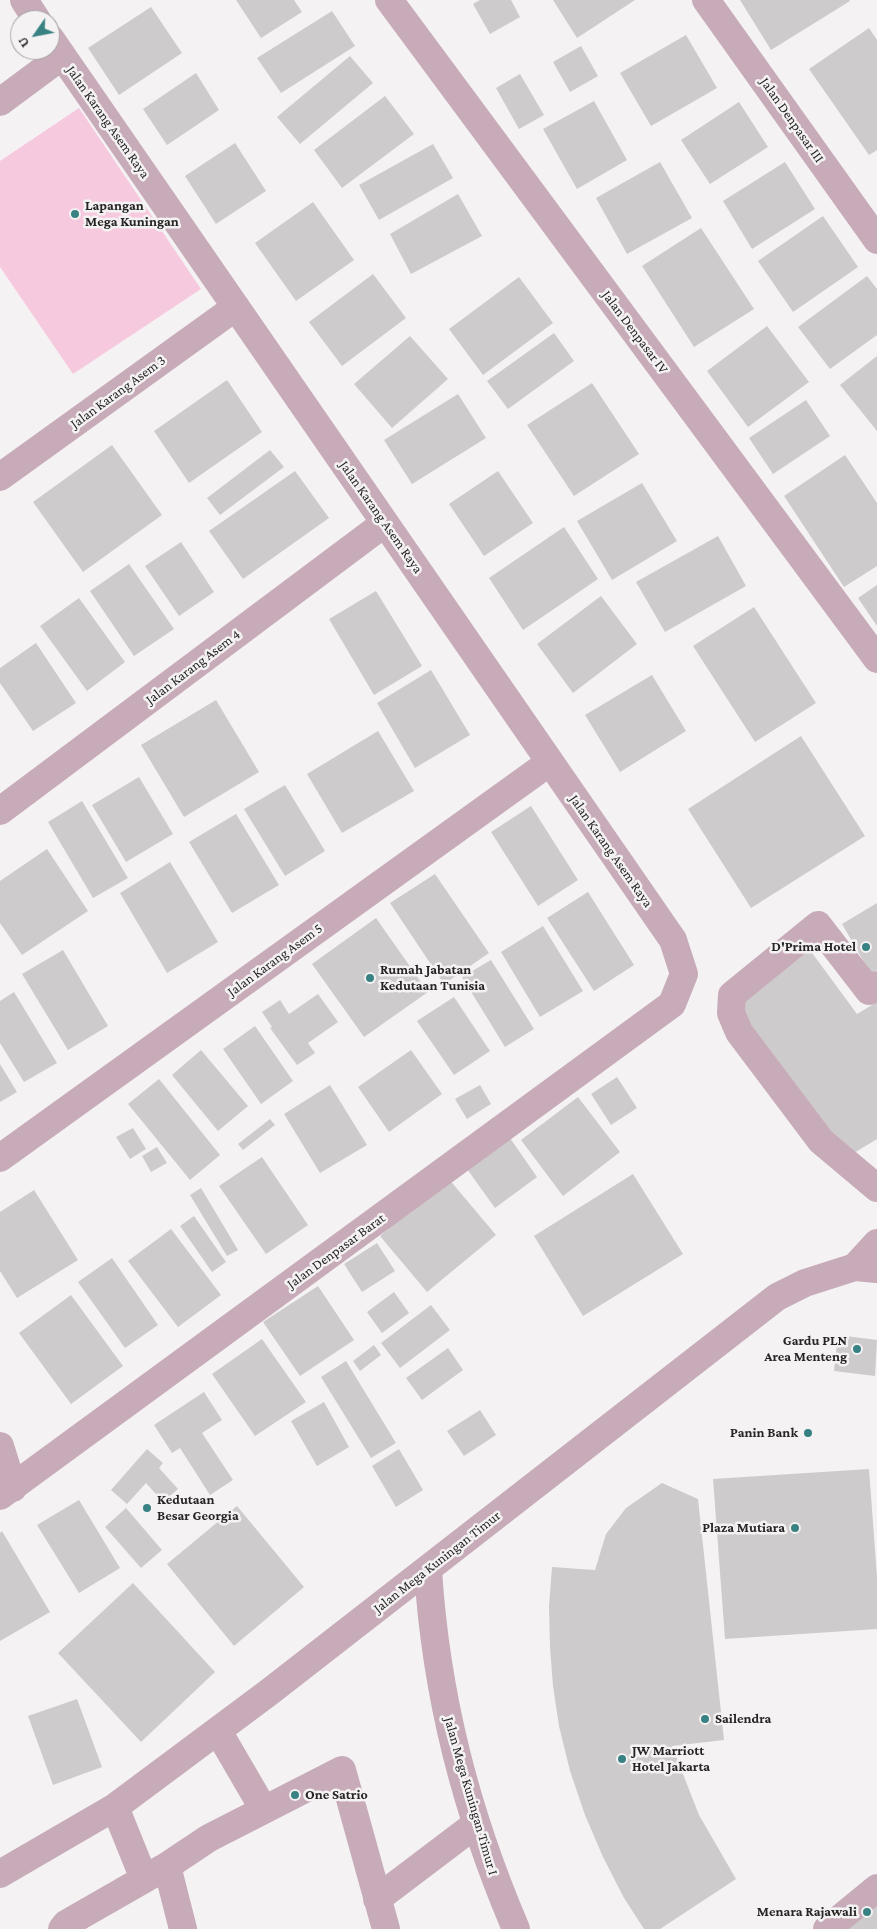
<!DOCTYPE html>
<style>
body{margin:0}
#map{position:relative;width:877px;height:1929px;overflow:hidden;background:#f5f2f3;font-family:"Crimson Pro",serif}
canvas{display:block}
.north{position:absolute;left:10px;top:10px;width:50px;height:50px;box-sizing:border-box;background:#f5f2f3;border:1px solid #a2a0a1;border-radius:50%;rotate:237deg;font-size:14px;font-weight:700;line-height:20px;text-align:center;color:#262525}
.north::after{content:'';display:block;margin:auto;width:18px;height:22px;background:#398283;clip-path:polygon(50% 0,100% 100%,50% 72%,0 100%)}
</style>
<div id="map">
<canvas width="877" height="1929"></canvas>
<div class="north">U</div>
</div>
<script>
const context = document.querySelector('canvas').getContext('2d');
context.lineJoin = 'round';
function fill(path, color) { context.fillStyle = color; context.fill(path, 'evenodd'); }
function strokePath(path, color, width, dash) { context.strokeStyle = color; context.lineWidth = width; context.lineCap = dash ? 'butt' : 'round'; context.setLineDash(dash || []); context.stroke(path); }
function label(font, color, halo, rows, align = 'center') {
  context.font = font + ' "Crimson Pro",serif'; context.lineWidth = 5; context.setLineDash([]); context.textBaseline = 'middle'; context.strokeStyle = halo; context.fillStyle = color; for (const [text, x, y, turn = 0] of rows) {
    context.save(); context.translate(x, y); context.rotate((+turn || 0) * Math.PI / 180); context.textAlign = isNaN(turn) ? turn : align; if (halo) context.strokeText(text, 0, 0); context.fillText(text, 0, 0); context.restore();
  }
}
const green = new Path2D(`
 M 79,108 L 201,289 L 73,374 L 0,267 L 0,161 Z`);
const building = new Path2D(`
 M 236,0 L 294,0 L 302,12 L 261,38 Z
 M 480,0 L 511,0 L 520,17 L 490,34 L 473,4 Z
 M 553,0 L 635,0 L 577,38 Z
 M 740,0 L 849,0 L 850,1 L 771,50 Z
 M 151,7 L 182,53 L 119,95 L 88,48 Z
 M 332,11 L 355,46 L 281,93 L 257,58 Z
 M 869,28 L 877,40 L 877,150 L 869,155 L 809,69 Z
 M 686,35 L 717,88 L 651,126 L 620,73 Z
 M 581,46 L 598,76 L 570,92 L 553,62 Z
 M 350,56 L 373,83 L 300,144 L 277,117 Z
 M 196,73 L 219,110 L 167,145 L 143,109 Z
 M 520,74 L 544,115 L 519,129 L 496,88 Z
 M 385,96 L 414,134 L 342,188 L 314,150 Z
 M 594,101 L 627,160 L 577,189 L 543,129 Z
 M 739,102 L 768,147 L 710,184 L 681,140 Z
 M 235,143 L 266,191 L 216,224 L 185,176 Z
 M 433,144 L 453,178 L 379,220 L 359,185 Z
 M 660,162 L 692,218 L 627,254 L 596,198 Z
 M 785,162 L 815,209 L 752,249 L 723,201 Z
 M 458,194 L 482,236 L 411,274 L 390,234 Z
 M 313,202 L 354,260 L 296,301 L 255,243 Z
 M 823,216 L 858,267 L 793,312 L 758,261 Z
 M 701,228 L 754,309 L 694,347 L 642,266 Z
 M 373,274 L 406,318 L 342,366 L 309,322 Z
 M 867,276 L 877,289 L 877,335 L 830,369 L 798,327 Z
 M 519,277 L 553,323 L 483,375 L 449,329 Z
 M 767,326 L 809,382 L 748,427 L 707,371 Z
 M 554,333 L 574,361 L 508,409 L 487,381 Z
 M 410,336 L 448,379 L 392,428 L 354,384 Z
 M 877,356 L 877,431 L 840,385 Z
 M 227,380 L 262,432 L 189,483 L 154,431 Z
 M 592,383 L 639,454 L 574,496 L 527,425 Z
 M 458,394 L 486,438 L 412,484 L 384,440 Z
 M 806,400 L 830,436 L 773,474 L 749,438 Z
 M 112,445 L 162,515 L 83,572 L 33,502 Z
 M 270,450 L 284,467 L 220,515 L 207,498 Z
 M 845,455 L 877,503 L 877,566 L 844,587 L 784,496 Z
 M 295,471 L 329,518 L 243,579 L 209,531 Z
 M 498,471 L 533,523 L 484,556 L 449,504 Z
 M 642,483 L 677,541 L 612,580 L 577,521 Z
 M 564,527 L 598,579 L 523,630 L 489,578 Z
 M 718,536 L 746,586 L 665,632 L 636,582 Z
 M 181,542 L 214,592 L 179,616 L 145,566 Z
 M 129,564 L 174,629 L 134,656 L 90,591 Z
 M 877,585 L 877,626 L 858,598 Z
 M 376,591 L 422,666 L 374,695 L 329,619 Z
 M 601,596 L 637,644 L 573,693 L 537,644 Z
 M 79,598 L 125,662 L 87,691 L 40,626 Z
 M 754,607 L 816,703 L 755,742 L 693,646 Z
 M 36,643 L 76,703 L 33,731 L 0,683 L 0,668 Z
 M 431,670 L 470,735 L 415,768 L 377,703 Z
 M 652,675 L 686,731 L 620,772 L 585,715 Z
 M 216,700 L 259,772 L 184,817 L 141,745 Z
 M 378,731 L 414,791 L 342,833 L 307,774 Z
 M 801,736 L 865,836 L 751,908 L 688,809 Z
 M 139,777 L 173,834 L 126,862 L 92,805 Z
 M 285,785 L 325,851 L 285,876 L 244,809 Z
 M 82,801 L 128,878 L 93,898 L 48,822 Z
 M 531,806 L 578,880 L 538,906 L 491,832 Z
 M 236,814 L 279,885 L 232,913 L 189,842 Z
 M 47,849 L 88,911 L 22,955 L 0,923 L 0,881 Z
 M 170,862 L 218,942 L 167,973 L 120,893 Z
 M 435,874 L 489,953 L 444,984 L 390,903 Z
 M 588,892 L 634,965 L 594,991 L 547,918 Z
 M 877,903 L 877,970 L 871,974 L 842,924 Z
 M 376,918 L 428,992 L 364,1037 L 312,964 Z
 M 543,926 L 583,991 L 540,1017 L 501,952 Z
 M 807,946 L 857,1014 L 877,1002 L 877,1139 L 849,1156 L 732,1007 Z
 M 63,950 L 108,1026 L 68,1050 L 22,974 Z
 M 491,960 L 534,1029 L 505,1047 L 462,977 Z
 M 14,992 L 57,1063 L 24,1082 L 0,1043 L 0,1001 Z
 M 318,994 L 338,1022 L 308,1043 L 315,1053 L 297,1065 L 270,1028 L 272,1027 L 262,1012 L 280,1000 L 289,1014 Z
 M 454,997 L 490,1051 L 454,1075 L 417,1021 Z
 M 255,1026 L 293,1081 L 261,1104 L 223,1049 Z
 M 201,1050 L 248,1106 L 218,1131 L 172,1075 Z
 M 411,1050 L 442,1094 L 389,1132 L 358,1087 Z
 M 0,1064 L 17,1092 L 0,1102 Z
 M 617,1077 L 637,1108 L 611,1125 L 591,1094 Z
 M 159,1079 L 220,1155 L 190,1180 L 128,1104 Z
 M 330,1085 L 367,1145 L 320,1173 L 284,1114 Z
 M 480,1085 L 491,1104 L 467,1119 L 455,1099 Z
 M 578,1097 L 620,1152 L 563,1196 L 521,1140 Z
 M 270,1119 L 275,1125 L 243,1150 L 238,1144 Z
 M 133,1128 L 146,1149 L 130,1159 L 116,1137 Z
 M 510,1138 L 537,1177 L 495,1208 L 467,1169 Z
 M 157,1147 L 167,1163 L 151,1172 L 142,1156 Z
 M 262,1157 L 308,1225 L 266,1254 L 219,1186 Z
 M 633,1174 L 683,1254 L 583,1316 L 534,1236 Z
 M 448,1178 L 496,1235 L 427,1292 L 380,1236 Z
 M 201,1188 L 238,1250 L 227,1256 L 190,1195 Z
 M 34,1190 L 78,1260 L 17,1298 L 0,1271 L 0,1212 Z
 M 194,1216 L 226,1262 L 212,1272 L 180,1226 Z
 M 171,1229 L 221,1295 L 178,1327 L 128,1261 Z
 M 377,1243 L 395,1271 L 362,1292 L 344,1264 Z
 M 112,1258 L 158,1325 L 125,1348 L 78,1282 Z
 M 318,1286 L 354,1340 L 300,1376 L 263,1322 Z
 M 394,1292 L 409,1313 L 382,1333 L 367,1312 Z
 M 71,1295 L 123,1366 L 71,1404 L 19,1333 Z
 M 431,1305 L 450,1330 L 400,1368 L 381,1343 Z
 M 838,1335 L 877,1340 L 875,1376 L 834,1371 Z
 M 262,1339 L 306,1402 L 255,1436 L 212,1374 Z
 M 374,1345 L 381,1355 L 360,1371 L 353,1361 Z
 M 448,1348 L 463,1370 L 422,1400 L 406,1378 Z
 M 346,1361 L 396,1443 L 371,1458 L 321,1377 Z
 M 204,1392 L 222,1420 L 202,1433 L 233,1480 L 210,1495 L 180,1448 L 172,1453 L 154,1425 Z
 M 324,1402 L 349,1447 L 317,1466 L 291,1421 Z
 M 480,1410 L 496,1435 L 464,1456 L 447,1431 Z
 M 147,1449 L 163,1463 L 159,1468 L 178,1489 L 163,1502 L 146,1483 L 127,1504 L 111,1490 Z
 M 399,1449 L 423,1490 L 396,1507 L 372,1466 Z
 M 869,1469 L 877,1577 L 877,1629 L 725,1639 L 713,1479 Z
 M 662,1483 L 698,1499 L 724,1740 L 672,1746 L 699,1815 L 736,1879 L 660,1929 L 644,1929 L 624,1898 L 603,1857 L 585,1815 L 570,1771 L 559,1726 L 553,1686 L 550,1647 L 549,1607 L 552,1567 L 595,1570 L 606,1534 L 626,1508 Z
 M 79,1500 L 120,1568 L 79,1593 L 37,1525 Z
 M 237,1506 L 304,1587 L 234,1646 L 167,1564 Z
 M 126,1508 L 162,1550 L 141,1568 L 105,1527 Z
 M 2,1531 L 50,1612 L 0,1641 L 0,1533 Z
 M 133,1583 L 215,1672 L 141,1742 L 58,1653 Z
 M 77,1699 L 102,1767 L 53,1785 L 28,1716 Z
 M 877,1893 L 877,1929 L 840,1929 Z`);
const minor = new Path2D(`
 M 24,0 L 37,20
 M 389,0 L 877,659
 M 706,0 L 877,240
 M 0,102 L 62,56
 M 0,477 L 236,307
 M 0,811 L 385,523
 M 877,985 L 869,991 L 818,925 L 732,995 L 731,1013 L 739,1032 L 821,1141 L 877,1188
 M 0,1158 L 550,762
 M 855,1267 L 877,1243
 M 0,1446 L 13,1488
 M 0,1496 L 672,1004 L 684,974 L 673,940 L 50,38
 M 428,1570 C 436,1696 466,1812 516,1929
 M 218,1731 L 264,1810
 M 115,1807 L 144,1879
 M 167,1866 L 183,1929
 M 0,1874 L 115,1807 L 268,1693 L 777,1297 L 805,1283 L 855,1267 L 877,1269
 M 377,1899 L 476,1824
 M 62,1929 L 66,1924 L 167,1866 L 209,1838 L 342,1770 L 386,1929
 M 827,1929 L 877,1888`);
const markers = [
 [75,214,5,"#398283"],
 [866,947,5,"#398283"],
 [370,978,5,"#398283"],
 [857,1349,5,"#398283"],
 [808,1433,5,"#398283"],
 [147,1508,5,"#398283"],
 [795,1528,5,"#398283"],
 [705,1719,5,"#398283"],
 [622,1759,5,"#398283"],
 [295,1795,5,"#398283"],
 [867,1912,5,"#398283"]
];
const streetNames = [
 ["Jalan Denpasar III",792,120,55],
 ["Jalan Karang Asem Raya",108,122,55],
 ["Jalan Denpasar IV",635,332,53],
 ["Jalan Karang Asem 3",118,392,-36],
 ["Jalan Karang Asem Raya",381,517,55],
 ["Jalan Karang Asem 4",193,667,-37],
 ["Jalan Karang Asem Raya",611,851,55],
 ["Jalan Karang Asem 5",275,960,-36],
 ["Jalan Denpasar Barat",336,1251,-36],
 ["Jalan Mega Kuningan Timur",437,1562,-38],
 ["Jalan Mega Kuningan Timur I",471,1796,74]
];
const poiNames = [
 ["Lapangan",85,206],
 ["Mega Kuningan",85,222],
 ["D'Prima Hotel",856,947,"right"],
 ["Rumah Jabatan",380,970],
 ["Kedutaan Tunisia",380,986],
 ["Gardu PLN",847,1341,"right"],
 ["Area Menteng",847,1357,"right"],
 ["Panin Bank",798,1433,"right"],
 ["Kedutaan",157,1500],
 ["Besar Georgia",157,1516],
 ["Plaza Mutiara",785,1528,"right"],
 ["Sailendra",715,1719],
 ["JW Marriott",632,1751],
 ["Hotel Jakarta",632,1767],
 ["One Satrio",305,1795],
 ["Menara Rajawali",857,1912,"right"]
];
fill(green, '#f6c9df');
fill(building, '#cecbcc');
strokePath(minor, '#c8abb9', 28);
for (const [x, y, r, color] of markers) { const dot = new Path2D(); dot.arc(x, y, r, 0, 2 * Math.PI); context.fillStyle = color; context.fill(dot); strokePath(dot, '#f5f2f3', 2); }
label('14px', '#262525', '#f5f2f3', streetNames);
label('bold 14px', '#262525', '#f5f2f3', poiNames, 'left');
</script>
